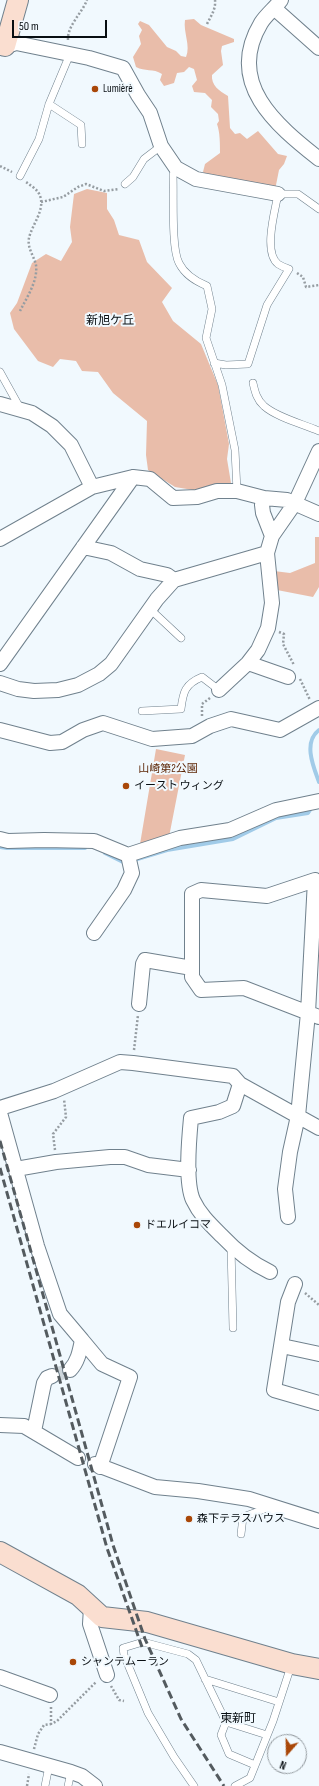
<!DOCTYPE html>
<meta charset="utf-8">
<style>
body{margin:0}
#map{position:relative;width:319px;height:1786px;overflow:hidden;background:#f1f9fe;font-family:"Sofia Sans Condensed",sans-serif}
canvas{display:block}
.north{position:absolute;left:267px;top:1734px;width:40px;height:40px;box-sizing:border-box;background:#f1f9fe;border:1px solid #949ba0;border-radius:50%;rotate:200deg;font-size:11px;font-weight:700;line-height:16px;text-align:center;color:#080e12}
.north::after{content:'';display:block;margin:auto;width:14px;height:18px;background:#a94708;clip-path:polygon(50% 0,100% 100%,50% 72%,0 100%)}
.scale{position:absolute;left:12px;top:20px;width:95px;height:18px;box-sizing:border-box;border:2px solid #080e12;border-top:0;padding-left:5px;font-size:12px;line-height:14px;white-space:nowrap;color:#080e12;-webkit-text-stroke:3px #f1f9fe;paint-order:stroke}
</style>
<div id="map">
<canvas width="319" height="1786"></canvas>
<div class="north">N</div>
<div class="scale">50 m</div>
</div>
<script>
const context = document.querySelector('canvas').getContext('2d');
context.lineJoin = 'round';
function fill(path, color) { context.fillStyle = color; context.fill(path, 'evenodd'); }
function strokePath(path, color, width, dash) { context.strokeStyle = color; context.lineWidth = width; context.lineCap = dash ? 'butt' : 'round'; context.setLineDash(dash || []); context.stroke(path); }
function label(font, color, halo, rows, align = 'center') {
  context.font = font + ' "Sofia Sans Condensed","Noto Sans JP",sans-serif'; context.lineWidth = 4; context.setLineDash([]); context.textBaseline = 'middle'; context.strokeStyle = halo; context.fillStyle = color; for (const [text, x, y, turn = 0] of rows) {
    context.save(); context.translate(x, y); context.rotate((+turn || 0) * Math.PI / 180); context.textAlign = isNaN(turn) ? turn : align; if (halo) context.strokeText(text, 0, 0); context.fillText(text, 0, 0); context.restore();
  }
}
const green = new Path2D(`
 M 194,19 L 201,25 L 234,39 L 234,42 L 222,46 L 221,51 L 223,65 L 212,75 C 211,85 219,91 228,96 L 230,128 L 235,134 L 240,133 L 247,139 L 258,131 L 278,154 L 287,156 L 284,164 L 279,170 L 275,190 L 208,177 L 203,172 L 205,164 L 220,153 C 220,144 220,132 217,124 L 219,121 L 218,114 L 211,107 L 212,100 L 205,93 L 194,92 L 192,86 L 197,80 L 194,69 L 189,67 L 184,72 L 177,73 L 174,83 L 164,86 L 160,80 L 162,74 C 153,68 145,72 136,67 L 133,57 L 141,44 L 139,36 L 142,30 L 138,24 L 140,21 L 149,25 L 167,47 L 176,51 L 181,56 L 186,57 C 191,46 183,32 185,20 Z
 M 87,189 L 107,193 L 107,209 L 114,220 L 119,235 L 139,240 L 147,262 L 172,288 L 162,302 L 173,321 L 201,344 L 218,385 L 229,444 L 227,459 L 231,483 L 193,490 L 175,487 L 148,470 L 146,455 L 147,421 L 113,393 L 98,372 L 82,371 L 76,361 L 60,359 L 53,367 L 38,361 L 14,329 L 10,313 L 17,303 L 32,263 L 46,254 L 61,261 L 72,242 L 70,227 L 74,194 Z
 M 315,537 L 319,537 L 319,587 L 313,597 L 277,590 L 274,571 L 290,573 L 315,563 Z
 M 156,749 L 185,755 L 169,837 L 140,844 Z`);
const stream = new Path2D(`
 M 319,730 C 303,742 313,766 319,782
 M 0,847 L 7,848 L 85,848
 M 105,853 L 125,863
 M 134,860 L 167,850 L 233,839 L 276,818 L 308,813 L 312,807`);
const streetTunnel = new Path2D(`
 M 52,1376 L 70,1370`);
const path = new Path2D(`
 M 207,24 C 211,16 216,9 215,0
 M 68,40 C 67,26 82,13 87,0
 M 0,166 L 12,172
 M 41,202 L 63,197 L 78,187 L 86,184 L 104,191 L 119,189
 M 297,273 L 303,277 L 306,287 L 319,285
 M 20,311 C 27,297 38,281 36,265 C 34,256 27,248 29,238 C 32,224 48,207 38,192 C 35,188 30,185 26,182
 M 279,632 L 284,634 L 283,644 L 294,665
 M 300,679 L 310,700
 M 202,716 L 202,704 L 210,698
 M 134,1050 L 138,1015
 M 55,1150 L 53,1134 L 66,1117 L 64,1099
 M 305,1293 L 319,1305
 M 111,1686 L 119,1700 L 124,1701
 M 51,1707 L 51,1724 L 57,1721 L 96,1682
 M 34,1749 L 38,1734 L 44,1725 L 51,1724
 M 27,1786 L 29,1774`);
const lane = new Path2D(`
 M 49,104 L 81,125 L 82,144
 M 176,168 L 173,175 C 174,195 171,248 179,263 C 185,275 195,281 207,286 L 212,309 L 206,338 L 222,385 L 235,450 L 237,491
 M 20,176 L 39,139 L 49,104 L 70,54
 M 125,184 L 133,177 L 144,159 L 161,146
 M 214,363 L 226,365 L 248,364 L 267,305 L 289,269 C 286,268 281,266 278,264 C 263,252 275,211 278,194 L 298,194 L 319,209
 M 0,372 L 20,408
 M 253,383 C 255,392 257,400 264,406 C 276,417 303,424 319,431
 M 150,609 L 181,638
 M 142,711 L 181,709 C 183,692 185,684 202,677 L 219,690
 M 231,1247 L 233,1328
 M 241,1534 L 243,1517 L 270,1507
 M 205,1679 L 279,1702
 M 226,1722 L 221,1735 L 229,1754 L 255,1765
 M 45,1786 L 49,1766
 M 68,1786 L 71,1772
 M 194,1786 L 174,1757 L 148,1713 L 124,1655 L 123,1648 L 143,1642 L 188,1654 L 196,1660 L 226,1722 L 267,1735
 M 235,1786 L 250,1778 L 273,1721 L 291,1666`);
const street = new Path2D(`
 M 281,0 C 275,8 266,15 261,23 C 225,83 276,125 319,159
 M 274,8 L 319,48
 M 0,48 L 16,43 L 89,58 L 123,68 L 138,95 L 150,113 L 161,146 L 176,168 L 196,179 L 278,194
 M 0,404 L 32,413 L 52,426 L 71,445 L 92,487
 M 272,536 L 295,503 L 319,451
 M 0,539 L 92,487 L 133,477 L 150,479 L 173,498 L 197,497 L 217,491 L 237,491 L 264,498 L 287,500 L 319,514
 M 83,547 L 111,553 L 140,569 L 167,575 L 174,580
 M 248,663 L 288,677
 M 0,664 L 133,477
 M 0,683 L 18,689 L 34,691 L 58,690 L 78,685 L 99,674 L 111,664 L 157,599 L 174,580 L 267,553
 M 219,690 L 248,663 L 258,650 L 268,628 L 272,603 L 267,553 L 272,536 L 263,513 L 262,505 L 264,498
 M 0,730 L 50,743 L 62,742 L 83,730 L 103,723 L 152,739 L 192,736 L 210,726 L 231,719 L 280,730 L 319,708
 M 0,839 L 8,841 L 44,840 L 94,841 L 128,855 L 180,838 L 230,830 L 276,810 L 319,801
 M 94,933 L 124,890 L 132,873 L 128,855
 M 139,1004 L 143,964 L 145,960 L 192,968
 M 240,1084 L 233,1106 L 219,1112 L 191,1118 C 189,1139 185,1182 193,1200 C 200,1215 211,1225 222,1236 C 237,1252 251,1263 270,1272
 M 0,1108 L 54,1091 L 120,1062 L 133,1063 L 233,1076 L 240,1084 L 319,1128
 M 0,1113 L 37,1246 L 60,1314 L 82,1340 C 80,1350 78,1362 70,1370
 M 16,1169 L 56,1162 L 110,1157 L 125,1157 L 148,1165 L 189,1170
 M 288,1217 L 285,1189 L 290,1152 L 298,1116 L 308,1013 L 315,880 L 267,896 L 201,890 L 192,894 L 192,977 L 201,990 L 244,988 L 319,1017
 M 295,1284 L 288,1302 L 274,1390 L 319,1403
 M 82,1340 L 102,1364 L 130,1377 L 100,1467
 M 282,1346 L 319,1354
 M 0,1425 L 24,1426 L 78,1458
 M 34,1431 L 44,1383 L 47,1378 L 52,1376
 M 95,1464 L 155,1487 L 198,1491 L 249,1499 L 319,1521
 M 91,1608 L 90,1624 L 107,1675
 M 0,1677 L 50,1695
 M 0,1752 L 71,1772 L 82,1776 L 95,1786`);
const secondary = new Path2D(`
 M 5,46 L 18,0
 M 0,1552 L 78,1595 L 102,1617 L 147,1622 L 292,1664 L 319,1669`);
const rail = new Path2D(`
 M 0,1141 L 113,1545 L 145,1639 L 181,1719 L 224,1786
 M 0,1168 L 107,1548 L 142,1647`);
const markers = [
 [95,89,4,"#a94708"],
 [126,786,4,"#a94708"],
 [137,1225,4,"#a94708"],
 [189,1519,4,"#a94708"],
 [73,1662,4,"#a94708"]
];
const poiNames = [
 ["Lumièrè",103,89],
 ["イースト ウィング",134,786],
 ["ドエルイコマ",145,1225],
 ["森下テラスハウス",197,1519],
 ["シャンテムーラン",81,1662]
];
const parkNames = [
 ["山崎第2公園",168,769]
];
const neighbourhoodNames = [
 ["新旭ケ丘",110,321],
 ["東新町",238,1719]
];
fill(green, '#e9bdaa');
strokePath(stream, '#a1cbe8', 4);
strokePath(streetTunnel, '#ced6db', 14, [14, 7]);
strokePath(lane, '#70818d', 8);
strokePath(street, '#70818d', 16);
strokePath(secondary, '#70818d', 22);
strokePath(path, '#969da2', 2.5, [2, 2]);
strokePath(lane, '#fff', 7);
strokePath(street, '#fff', 14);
strokePath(secondary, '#faded0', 20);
strokePath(rail, '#545b5f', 3, [8, 4]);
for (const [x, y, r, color] of markers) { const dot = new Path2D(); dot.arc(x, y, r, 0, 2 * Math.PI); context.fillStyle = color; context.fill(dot); strokePath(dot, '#f1f9fe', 1.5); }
label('11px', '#080e12', '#f1f9fe', poiNames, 'left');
label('11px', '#5e2707', '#f1f9fe', parkNames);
label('12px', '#080e12', '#f1f9fe', neighbourhoodNames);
</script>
